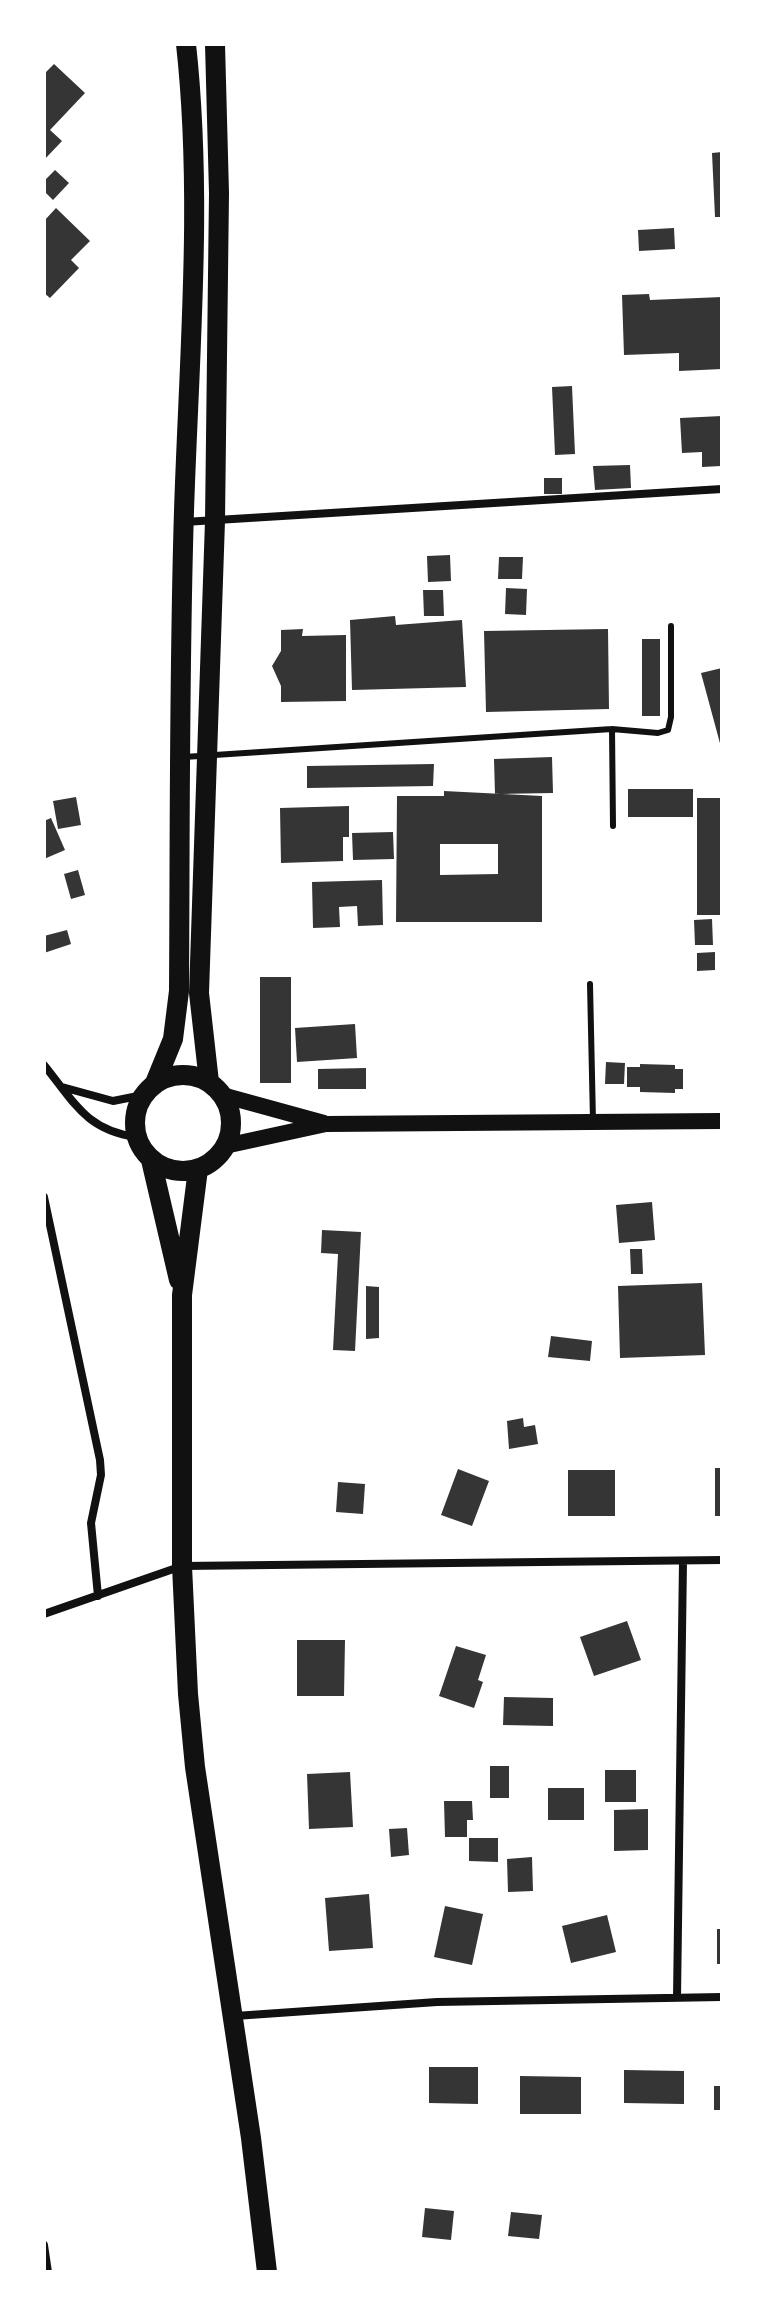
<!DOCTYPE html>
<style>
body{margin:0}
#map{position:relative;width:766px;height:2316px;overflow:hidden;background:#fff;font-family:"PT Sans Narrow",sans-serif}
canvas{display:block}
.frame{position:absolute;inset:0;border:46px solid #fff;pointer-events:none}
</style>
<div id="map">
<canvas width="766" height="2316"></canvas>
<div class="frame"></div>
</div>
<script>
const context = document.querySelector('canvas').getContext('2d');
context.lineJoin = 'round';
function fill(path, color) { context.fillStyle = color; context.fill(path, 'evenodd'); }
function strokePath(path, color, width, dash) { context.strokeStyle = color; context.lineWidth = width; context.lineCap = dash ? 'butt' : 'round'; context.setLineDash(dash || []); context.stroke(path); }
const building = new Path2D(`
 M 54,64 L 85,93 L 50,130 L 62,141 L 44,160 L 44,74 Z
 M 722,152 L 722,217 L 715,217 L 712,153 Z
 M 55,170 L 69,183 L 53,200 L 44,191 L 44,181 Z
 M 56,208 L 90,241 L 71,260 L 79,268 L 50,298 L 44,293 L 44,221 Z
 M 674,228 L 675,249 L 639,251 L 638,230 Z
 M 649,294 L 650,300 L 722,297 L 722,369 L 679,371 L 679,353 L 624,355 L 622,295 Z
 M 572,386 L 575,454 L 555,455 L 552,387 Z
 M 722,416 L 721,466 L 702,467 L 702,452 L 682,453 L 680,418 Z
 M 630,465 L 631,488 L 595,490 L 593,466 Z
 M 544,478 L 562,478 L 562,494 L 544,494 Z
 M 450,555 L 451,581 L 428,582 L 427,556 Z
 M 499,557 L 523,557 L 522,579 L 498,579 Z
 M 506,588 L 527,589 L 526,615 L 505,614 Z
 M 423,590 L 443,590 L 444,616 L 424,616 Z
 M 395,616 L 396,625 L 462,620 L 466,687 L 352,690 L 350,620 Z
 M 303,629 L 302,636 L 346,635 L 346,701 L 281,702 L 281,686 L 272,666 L 281,651 L 281,630 Z
 M 608,629 L 609,709 L 486,712 L 484,631 Z
 M 642,639 L 660,639 L 660,716 L 642,716 Z
 M 722,668 L 722,747 L 721,747 L 701,673 Z
 M 552,757 L 553,793 L 495,794 L 494,759 Z
 M 434,764 L 433,786 L 307,788 L 307,766 Z
 M 628,789 L 693,789 L 693,817 L 628,817 Z
 M 444,791 L 542,796 L 542,922 L 396,922 L 397,796 L 444,796 ZM 440,844 L 498,844 L 498,874 L 440,875 Z
 M 76,797 L 81,825 L 58,829 L 53,801 Z
 M 697,798 L 722,798 L 722,915 L 697,915 Z
 M 349,806 L 349,837 L 343,837 L 343,861 L 281,863 L 280,808 Z
 M 51,818 L 65,850 L 44,859 L 44,821 Z
 M 393,832 L 394,859 L 353,860 L 352,833 Z
 M 78,870 L 85,895 L 71,899 L 64,874 Z
 M 382,880 L 383,925 L 358,926 L 357,906 L 339,907 L 340,927 L 313,928 L 312,882 Z
 M 712,919 L 713,945 L 695,945 L 694,920 Z
 M 67,930 L 71,944 L 44,953 L 44,936 Z
 M 715,952 L 715,970 L 697,971 L 697,953 Z
 M 260,977 L 291,977 L 291,1083 L 260,1083 Z
 M 355,1024 L 357,1058 L 297,1062 L 295,1028 Z
 M 606,1062 L 625,1063 L 624,1084 L 605,1084 Z
 M 640,1064 L 675,1065 L 675,1069 L 683,1069 L 683,1089 L 675,1089 L 675,1093 L 640,1092 L 640,1087 L 627,1087 L 627,1067 L 640,1067 Z
 M 366,1068 L 366,1089 L 318,1089 L 318,1069 Z
 M 652,1202 L 655,1240 L 619,1243 L 616,1205 Z
 M 322,1230 L 361,1232 L 355,1351 L 333,1350 L 338,1254 L 321,1253 Z
 M 630,1249 L 642,1249 L 643,1274 L 631,1274 Z
 M 702,1283 L 705,1355 L 620,1358 L 618,1286 Z
 M 366,1286 L 379,1287 L 379,1338 L 366,1339 Z
 M 551,1336 L 592,1341 L 590,1361 L 548,1357 Z
 M 523,1418 L 524,1427 L 535,1425 L 538,1444 L 509,1449 L 507,1421 Z
 M 715,1468 L 722,1468 L 722,1516 L 715,1516 Z
 M 458,1469 L 489,1481 L 472,1526 L 441,1515 Z
 M 568,1470 L 615,1470 L 615,1516 L 568,1516 Z
 M 338,1482 L 365,1484 L 363,1514 L 336,1512 Z
 M 627,1621 L 641,1660 L 594,1676 L 580,1637 Z
 M 297,1640 L 345,1640 L 344,1696 L 297,1696 Z
 M 456,1646 L 486,1655 L 478,1680 L 483,1682 L 474,1708 L 439,1696 Z
 M 504,1697 L 553,1698 L 553,1726 L 503,1725 Z
 M 490,1766 L 509,1766 L 509,1798 L 490,1798 Z
 M 605,1770 L 636,1770 L 636,1802 L 605,1802 Z
 M 350,1772 L 353,1827 L 309,1829 L 307,1774 Z
 M 548,1788 L 584,1788 L 584,1820 L 548,1820 Z
 M 444,1801 L 472,1801 L 473,1820 L 467,1820 L 467,1837 L 445,1837 Z
 M 648,1809 L 648,1850 L 614,1851 L 614,1810 Z
 M 407,1828 L 409,1855 L 391,1857 L 389,1829 Z
 M 469,1838 L 498,1838 L 498,1862 L 469,1861 Z
 M 532,1857 L 533,1891 L 508,1892 L 507,1859 Z
 M 369,1894 L 373,1948 L 329,1951 L 325,1898 Z
 M 445,1906 L 483,1914 L 472,1965 L 434,1957 Z
 M 607,1915 L 616,1952 L 571,1963 L 562,1926 Z
 M 717,1929 L 722,1929 L 722,1964 L 717,1964 Z
 M 429,2067 L 478,2067 L 478,2104 L 429,2103 Z
 M 624,2070 L 684,2071 L 684,2104 L 624,2103 Z
 M 520,2076 L 581,2077 L 581,2114 L 520,2114 Z
 M 714,2086 L 722,2086 L 722,2110 L 714,2110 Z
 M 425,2208 L 454,2211 L 451,2240 L 422,2237 Z
 M 511,2212 L 542,2215 L 539,2239 L 508,2236 Z`);
const service = new Path2D(`
 M 612,729 L 658,733 L 668,730 L 671,717 L 671,626
 M 184,757 L 612,729 L 613,826
 M 590,984 L 593,1121`);
const minor = new Path2D(`
 M 184,522 L 722,489
 M 44,1065 C 74,1102 86,1130 136,1137
 M 62,1087 L 113,1101 L 143,1095
 M 44,1197 L 100,1460 L 101,1475 L 91,1523 L 98,1596
 M 44,1614 L 182,1566 L 722,1560
 M 677,1997 L 683,1561
 M 235,2016 L 437,2002 L 722,1997
 M 44,2245 L 48,2272`);
const secondary = new Path2D(`
 M 222,1095 L 324,1123
 M 225,1146 L 326,1124 L 722,1121`);
const trunk = new Path2D(`
 M135 1123a48 48 0 1 1 96 0a48 48 0 1 1-96 0Z
 M 209,1082 L 199,993 L 215,521 L 219,193 L 215,44
 M 155,1083 L 173,1039 L 179,991 C 180,831 179,671 184,511 C 189,356 203,198 186,44
 M 151,1160 L 179,1280
 M 198,1169 L 182,1295 L 182,1566 L 188,1694 L 195,1767 L 251,2138 L 267,2272`);
fill(building, '#353535');
strokePath(service, '#111', 6);
strokePath(minor, '#111', 8);
strokePath(secondary, '#111', 16);
strokePath(trunk, '#111', 20);
</script>
